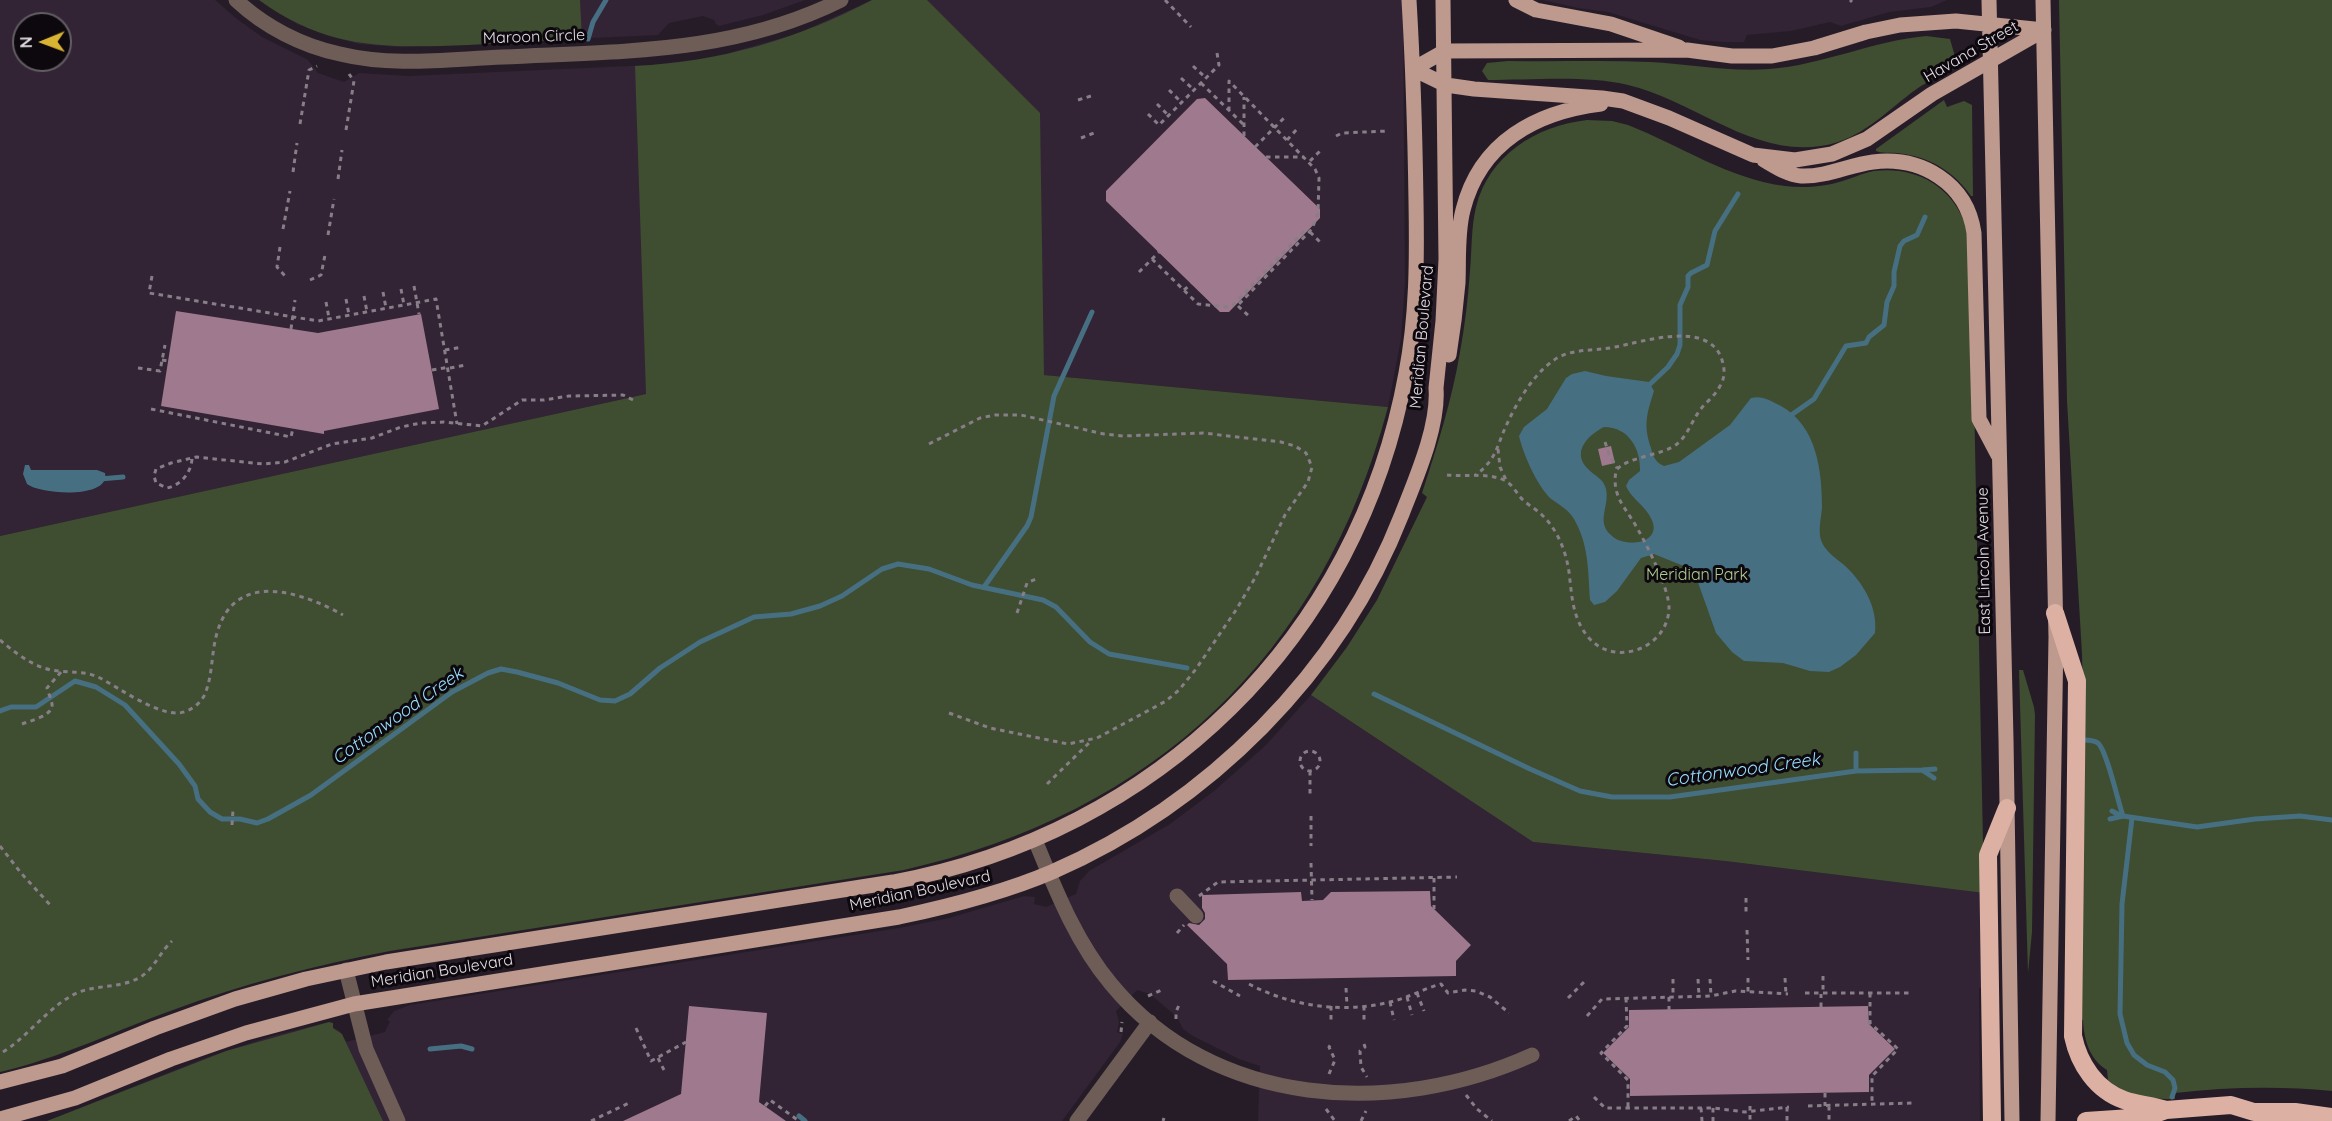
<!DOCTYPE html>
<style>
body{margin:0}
#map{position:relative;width:2332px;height:1121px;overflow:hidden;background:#261c28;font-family:Quicksand,sans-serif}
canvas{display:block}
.north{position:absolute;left:12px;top:12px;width:60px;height:60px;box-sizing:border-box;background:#0c080d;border:2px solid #625d63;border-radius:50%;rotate:269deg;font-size:16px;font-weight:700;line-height:24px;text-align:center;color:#e3dce4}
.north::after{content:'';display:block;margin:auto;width:21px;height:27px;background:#d9b334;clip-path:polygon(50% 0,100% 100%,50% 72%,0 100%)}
</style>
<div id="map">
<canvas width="2332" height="1121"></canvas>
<div class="north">N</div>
</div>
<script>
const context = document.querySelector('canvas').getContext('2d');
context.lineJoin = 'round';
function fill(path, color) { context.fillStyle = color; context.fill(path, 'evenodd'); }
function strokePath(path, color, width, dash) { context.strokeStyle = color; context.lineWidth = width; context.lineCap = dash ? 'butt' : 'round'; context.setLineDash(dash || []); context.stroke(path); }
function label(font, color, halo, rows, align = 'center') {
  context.font = font + ' Quicksand,sans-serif'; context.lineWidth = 6; context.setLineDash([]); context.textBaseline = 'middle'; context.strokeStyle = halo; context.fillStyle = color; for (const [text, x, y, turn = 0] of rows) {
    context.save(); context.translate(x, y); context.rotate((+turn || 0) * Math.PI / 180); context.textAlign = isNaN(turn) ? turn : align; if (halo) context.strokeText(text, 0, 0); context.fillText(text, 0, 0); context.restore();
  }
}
const built = new Path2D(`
 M 0,0 L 215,0 L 237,19 L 262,37 L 308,60 L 318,73 L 344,82 L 359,73 L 409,76 L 652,65 L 711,58 L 796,34 L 872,0 L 1403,0 L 1405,282 L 1401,339 L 1388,407 L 1044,375 L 646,394 L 0,536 ZM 24,24 L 60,24 L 60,60 L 24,60 Z
 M 259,0 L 805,0 L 763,15 L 719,26 L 716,24 L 714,20 L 703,16 L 669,23 L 658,35 L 397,47 L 359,44 L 329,36 L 297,24 Z
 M 1543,0 L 1947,0 L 1931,7 L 1889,12 L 1841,26 L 1830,22 L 1791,31 L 1747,35 L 1744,42 L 1723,42 L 1700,40 L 1608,12 L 1578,8 Z
 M 1311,695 L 1533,842 L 1725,861 L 1984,893 L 1986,985 L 1979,989 L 1980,1121 L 1258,1121 L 1260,1066 L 1239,1059 L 1193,1036 L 1183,1029 L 1177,1017 L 1150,994 L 1137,990 L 1116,1011 L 1119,1022 L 1117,1032 L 1123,1034 L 1120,1042 L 1062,1121 L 47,1121 L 208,1057 L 272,1036 L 325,1023 L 333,1023 L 333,1028 L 340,1031 L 346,1042 L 385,1032 L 390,1021 L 387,1020 L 394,1011 L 410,1005 L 899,928 L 949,918 L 1024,896 L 1035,897 L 1034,904 L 1046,907 L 1076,894 L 1080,881 L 1089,871 L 1170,824 L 1214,791 L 1265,746 Z`);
const green = new Path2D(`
 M 259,0 L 580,0 L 582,39 C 544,41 506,43 468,45 C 386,48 328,50 259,0 Z
 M 872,0 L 927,0 L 1040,113 L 1044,375 L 1388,407 C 1322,656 1154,813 904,870 L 390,951 C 316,965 243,984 173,1010 C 115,1031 60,1058 0,1072 L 0,536 L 646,394 L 635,66 C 719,62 798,39 872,0 Z
 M 2059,0 L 2332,0 L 2332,1091 C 2280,1086 2228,1087 2175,1093 L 2175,1099 C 2160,1100 2115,1097 2108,1080 C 2108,1079 2107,1071 2107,1070 C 2089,1059 2084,1039 2083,1020 L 2080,1019 L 2084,740 L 2082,654 L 2067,401 Z
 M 1926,36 L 1950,39 L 1958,67 C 1945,73 1933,79 1921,86 C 1894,104 1871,131 1838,142 C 1762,166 1699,102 1628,85 C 1588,75 1530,80 1488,80 L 1482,71 L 1487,63 L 1508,61 C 1556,62 1603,60 1650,62 C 1690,64 1729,72 1769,69 C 1823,65 1872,41 1926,36 Z
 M 1944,100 L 1947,107 L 1964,101 L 1972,105 L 1973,196 L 1971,196 C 1955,173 1932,158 1904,154 C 1895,152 1884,154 1876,151 L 1876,149 Z
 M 1587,120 L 1612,121 L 1628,125 C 1679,145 1729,179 1785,186 C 1802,188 1823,187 1839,182 C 1851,179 1862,173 1874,171 C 1912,166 1948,183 1963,219 C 1965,224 1968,230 1969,236 C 1972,255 1971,276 1972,295 L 1984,893 L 1725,861 L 1533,842 L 1311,695 L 1347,647 L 1377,600 L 1427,497 L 1422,493 C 1437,447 1452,400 1460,352 C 1465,325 1468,298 1470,271 C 1472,249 1471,228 1476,207 C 1489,155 1536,126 1587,120 Z
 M 2019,670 L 2023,670 L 2034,707 L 2035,715 L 2032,932 L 2028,973 Z
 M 329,1022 L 333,1023 L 333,1028 L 342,1034 L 383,1121 L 47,1121 L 226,1051 Z`);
const water = new Path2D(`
 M 1585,371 L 1606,376 L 1649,382 L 1654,391 C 1647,413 1643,425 1651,448 C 1653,456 1655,462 1664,466 L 1679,462 L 1730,425 L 1751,398 C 1762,395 1771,401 1781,406 C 1817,426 1822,471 1822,508 C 1821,518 1818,531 1821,540 C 1825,551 1834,557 1843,564 C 1862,581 1878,606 1875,633 L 1856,655 L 1840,667 L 1829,672 L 1810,671 L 1783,663 L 1744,661 L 1732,652 L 1716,633 L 1695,574 L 1686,567 L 1654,554 L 1641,558 L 1617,591 L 1605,602 L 1594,605 L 1590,600 C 1588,571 1589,545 1574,519 C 1568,509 1559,505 1550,498 C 1537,485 1523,454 1519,436 L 1524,427 L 1547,409 L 1566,378 L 1572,374 ZM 1604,427 C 1628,427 1641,448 1640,471 L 1629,480 L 1626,486 C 1632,500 1648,507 1653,523 C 1659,545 1623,547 1612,536 C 1595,522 1610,507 1606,489 C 1603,478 1596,477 1588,469 C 1571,452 1588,435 1604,427 Z
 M 25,465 L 29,465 L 31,470 L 97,470 L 105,473 C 111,499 41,495 27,484 L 23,474 Z`);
const stream = new Path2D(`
 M 588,39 L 593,22 L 606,0
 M 1647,387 L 1668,367 L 1677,354 L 1680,345 L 1680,305 L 1688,287 L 1688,276 L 1691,273 L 1707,265 L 1715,231 L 1738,194
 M 1787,418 L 1814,399 L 1846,346 L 1866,343 L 1869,337 L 1884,325 L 1887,302 L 1894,286 L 1894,272 L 1900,246 L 1904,241 L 1917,235 L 1925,217
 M 100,479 L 123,477
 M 984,587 L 1027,526 L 1031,517 L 1054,396 L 1092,312
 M 1374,694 L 1530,769 L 1580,791 L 1612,797 L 1670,797 L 1856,771 L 1922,770 L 1934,778
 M 0,711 L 11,707 L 36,707 L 75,681 L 96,687 L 125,705 L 179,764 L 195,786 L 198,799 L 210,812 L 222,819 L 240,819 L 257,823 L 268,819 L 311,795 L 452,692 L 488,673 L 501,669 L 517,672 L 558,683 L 600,700 L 615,701 L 630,694 L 660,668 L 700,642 L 754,617 L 791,614 L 820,606 L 842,596 L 882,569 L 898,564 L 929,569 L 972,585 L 1043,600 L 1056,607 L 1090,642 L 1109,654 L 1187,668
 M 2084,740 C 2088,740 2094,740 2098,743 C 2107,751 2118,802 2123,816
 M 1856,753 L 1856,771
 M 1922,770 L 1935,769
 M 2112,811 L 2121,816
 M 2132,818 L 2122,904 L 2120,1014 L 2127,1043 L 2134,1055 L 2147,1065 L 2165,1072 L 2173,1080 L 2175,1088 L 2172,1097
 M 2110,819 L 2123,816 L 2197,827 L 2255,819 L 2300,816 L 2332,820
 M 430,1049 L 461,1046 L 472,1049
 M 799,1116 L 805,1121`);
const building = new Path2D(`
 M 1205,98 L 1320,209 L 1320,218 L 1229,312 L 1220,312 L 1106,201 L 1106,191 L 1197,99 Z
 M 176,311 L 318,333 L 421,314 L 439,409 L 324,431 L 324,434 L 161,406 Z
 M 1611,446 L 1615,463 L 1602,466 L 1598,449 Z
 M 1430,891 L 1431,906 L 1471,945 L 1456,961 L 1456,976 L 1228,980 L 1227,964 L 1187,925 L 1189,923 L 1199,925 L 1205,919 L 1205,913 L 1202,908 L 1202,895 L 1301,892 L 1302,901 L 1323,900 L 1331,892 Z
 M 689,1006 L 767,1013 L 759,1102 L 786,1121 L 623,1121 L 681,1094 Z
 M 1868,1006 L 1869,1024 L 1895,1049 L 1869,1075 L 1869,1092 L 1630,1096 L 1630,1079 L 1603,1053 L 1629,1027 L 1629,1010 Z`);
const path = new Path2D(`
 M 1165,0 L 1191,27
 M 1850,0 L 1852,2
 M 1193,66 L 1206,78
 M 1181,78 L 1194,90
 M 1201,83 L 1244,125
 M 1169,90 L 1181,102
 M 1078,100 L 1091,96
 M 1157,104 L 1168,115
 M 1229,111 L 1229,81 L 1315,169 L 1319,178 L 1318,213 L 1312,229 L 1238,305
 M 1148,114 L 1159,125 L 1219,65 L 1217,53
 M 300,124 L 309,70 L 317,66
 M 346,130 L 354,81 L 349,74
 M 1244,136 L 1244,97
 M 1336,136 L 1342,133 L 1388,131
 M 1081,138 L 1094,133
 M 1287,140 L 1299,127
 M 1255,147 L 1286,116
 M 1266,157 L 1303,157
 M 1310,161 L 1322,149
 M 293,172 L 297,143
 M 338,179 L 342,150
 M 283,229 L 290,191
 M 1310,232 L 1321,243
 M 328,235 L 334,199
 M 280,247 L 277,267 L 286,277
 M 1152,259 L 1198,304 L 1228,307 L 1233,305 L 1304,231
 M 1139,272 L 1159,252
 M 152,276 L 149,293 L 318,321 L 436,299 L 457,424
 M 310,280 L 321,275 L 325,255
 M 414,286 L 419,314
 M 401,289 L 404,305
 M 1184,290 L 1191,284
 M 383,292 L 386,308
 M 364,296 L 367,312
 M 346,299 L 349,315
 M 326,302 L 329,318
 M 1238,306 L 1250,317
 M 291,329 L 295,300
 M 445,350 L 462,347
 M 162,360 L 168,361
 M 138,368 L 160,371 L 165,345
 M 450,368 L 466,365
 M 432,370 L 449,367
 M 151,409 L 291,437 L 293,428
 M 1605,442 L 1609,454 L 1617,468
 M 929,444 L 980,418 L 995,415 L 1021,415 L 1104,434 L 1123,436 L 1203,433 L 1281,442 L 1295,446 L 1306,453 L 1312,467 L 1308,482 L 1285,515 L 1255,578 L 1236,610 L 1196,669 L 1179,690 L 1166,701 L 1097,738 L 1068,744 L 990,728 L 949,713
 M 1498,449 L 1500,467 L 1507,482
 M 192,459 C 191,473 181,485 167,488 L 156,483 L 154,476 L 156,469 L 171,463 L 196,457 L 263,464 L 285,462 L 332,444 L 372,438 L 401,427 L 421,423 L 444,422 L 482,426 L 522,400 L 544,400 L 569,396 L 623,395 L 635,401
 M 1447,475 C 1465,477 1489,472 1506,481 C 1513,485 1518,496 1524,501 C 1530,506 1537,510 1542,515 C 1558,530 1566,552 1569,572 C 1572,596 1572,617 1588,637 C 1614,668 1667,649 1669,609 C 1670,589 1644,539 1633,521 C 1622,504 1612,493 1616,471 C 1624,457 1662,456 1677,444 C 1687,436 1692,421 1700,410 C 1706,402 1715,396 1720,386 C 1725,378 1725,369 1722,360 C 1709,319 1643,342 1615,347 C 1592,352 1569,347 1550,363 C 1531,378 1516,404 1506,426 C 1496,448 1497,458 1476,475
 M 1017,613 L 1027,583 L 1036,579
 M 0,640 C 14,652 32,666 51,670 C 67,673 84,670 100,678 C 121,689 155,714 179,713 C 189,712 199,705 204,696 C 213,677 211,653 217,633 C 235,569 302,592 343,615
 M 22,724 C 30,721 50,716 52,707 C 53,702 48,693 47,688 L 61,672
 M1300 761a10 10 0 1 1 20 0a10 10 0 1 1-20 0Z
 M 1310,771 L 1310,798
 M 1047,784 L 1091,741
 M 1311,816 L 1311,846
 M 232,825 L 233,810
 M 0,846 L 21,873 L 52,907
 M 1311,863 L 1312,900
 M 1434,878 L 1434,909
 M 1199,896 L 1218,882 L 1457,877
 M 1746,898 L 1746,912
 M 1747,930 L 1748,960
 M 1177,933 L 1184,925
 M 1823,976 L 1823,994
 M 1748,978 L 1748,996
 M 1785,978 L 1786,994
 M 1673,979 L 1673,996
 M 1698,979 L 1699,996
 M 1710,979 L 1711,996
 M 1213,981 L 1240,996
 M 1249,984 C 1292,1007 1346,1014 1394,1001 C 1410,997 1425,988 1441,984 L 1448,993 L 1465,990 L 1476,991 L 1490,997 L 1509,1013
 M 1346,988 L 1347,1006
 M 1417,993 L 1424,1011
 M 1805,993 L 1911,993
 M 1870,993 L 1870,1023 L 1898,1049 L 1872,1076 L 1872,1105
 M 1148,996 L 1162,990
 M 1407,997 L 1412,1015
 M 1669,997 L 1669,1010
 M 1568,998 L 1585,981
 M 1626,998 L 1627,1026 L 1601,1053 L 1628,1080 L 1628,1108
 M 1390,1002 L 1394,1020
 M 1331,1006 L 1331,1024
 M 1364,1006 L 1364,1023
 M 1821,1007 L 1821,994
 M 1587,1016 L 1602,999 L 1711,996 L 1735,991 L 1788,994
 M 1176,1019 L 1176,1012 L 1179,1005
 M 636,1028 L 651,1061 L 686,1042
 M 1121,1032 L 1122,1022
 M 1364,1044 L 1365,1047 L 1360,1051 L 1361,1067 L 1367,1077
 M 3,1052 C 28,1036 45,1011 71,996 C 92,983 121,990 142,976 C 154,968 161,951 172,941
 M 658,1058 L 664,1070
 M 1329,1074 L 1335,1060 L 1329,1047 L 1331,1044
 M 1825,1093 L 1825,1106
 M 1466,1095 L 1477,1109 L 1492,1121
 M 1594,1097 L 1605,1108 L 1713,1108 L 1745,1112 L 1789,1107
 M 765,1106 L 770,1100 L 799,1121
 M 1750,1106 L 1750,1121
 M 1808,1106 L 1913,1103
 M 1829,1106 L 1829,1121
 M 1787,1107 L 1787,1121
 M 1701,1108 L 1702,1121
 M 1713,1108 L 1713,1121
 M 1326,1109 L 1335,1121
 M 591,1121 L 629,1103
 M 1163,1121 L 1164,1118
 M 1361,1121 L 1366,1111
 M 1569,1121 L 1576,1116 L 1580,1121`);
const minor = new Path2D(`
 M 236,0 C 265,27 302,46 340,54 C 393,67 449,59 503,57 C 621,51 733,54 841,0
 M 1035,840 C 1056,891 1076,942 1111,984 C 1214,1109 1393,1118 1532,1055
 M 1177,896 L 1196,916
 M 346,970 L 366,1049 L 398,1121
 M 1077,1121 L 1150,1022`);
const major = new Path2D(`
 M 1516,0 L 1536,10 L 1611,24 L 1679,47
 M 1989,0 L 2006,739 L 2012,1121
 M 2043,0 L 2056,637 L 2048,1121
 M 1413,69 L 1446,85 L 1474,89 L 1602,98 L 1623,101 L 1669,118 L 1753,155 L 1795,160 L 1832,154 L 1867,139 L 1932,94 L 2044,30
 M 1413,69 L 1445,51 L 1687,50 L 1732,56 L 1772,56 L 1814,48 L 1866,32 L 1900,25 L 1956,21 L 2044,30
 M 1764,160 C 1776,167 1788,175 1801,176 C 1827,177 1849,165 1873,162 C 1921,156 1967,183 1974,233 L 1979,419 L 1998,455
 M 1449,355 C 1453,331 1456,307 1458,283 C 1459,259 1457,233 1463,210 C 1480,142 1536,112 1601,104
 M 0,1082 L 62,1066 L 155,1028 L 235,999 L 306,979 L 386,962 L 893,882 C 1157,833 1358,638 1406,373 C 1417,316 1417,259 1416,201 C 1415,134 1413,67 1409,0
 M 0,1119 L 75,1098 L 171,1059 L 246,1033 L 354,1004 L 899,917 C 951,906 1003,893 1052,872 C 1208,804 1340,673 1402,514 C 1416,478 1439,426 1436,388 L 1443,321 L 1446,259 L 1443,0`);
const highway = new Path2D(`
 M 2055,613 L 2077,681 L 2073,1036 C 2079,1064 2096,1090 2124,1100 C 2138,1105 2152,1105 2166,1110
 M 1992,1121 L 1988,855 L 2007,808
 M 2086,1121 L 2146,1117 L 2166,1110 L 2231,1105 L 2254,1112 L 2295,1112 L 2332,1117`);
const streetNames = [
 ["Maroon Circle",534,37,-2],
 ["Havana Street",1971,52,-30],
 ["Meridian Boulevard",1422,337,-85],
 ["East Lincoln Avenue",1984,561,-91],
 ["Meridian Boulevard",920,891,-12],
 ["Meridian Boulevard",442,971,-9]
];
const parkNames = [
 ["Meridian Park",1697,575]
];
const waterNames = [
 ["Cottonwood Creek",398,716,-35],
 ["Cottonwood Creek",1743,770,-8]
];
fill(built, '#322335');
fill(green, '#3f4d31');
fill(water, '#476f82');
strokePath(stream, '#476f82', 5);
fill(building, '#9f798d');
strokePath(path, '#877e88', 3, [4.5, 4.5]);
strokePath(minor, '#6e5c57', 15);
strokePath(major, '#bd998e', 15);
strokePath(highway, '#dcb1a4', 18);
label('16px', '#e3dce4', '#0c080d', streetNames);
label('16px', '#b0ce94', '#0c080d', parkNames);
label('italic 18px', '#97deff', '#0c080d', waterNames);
</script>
